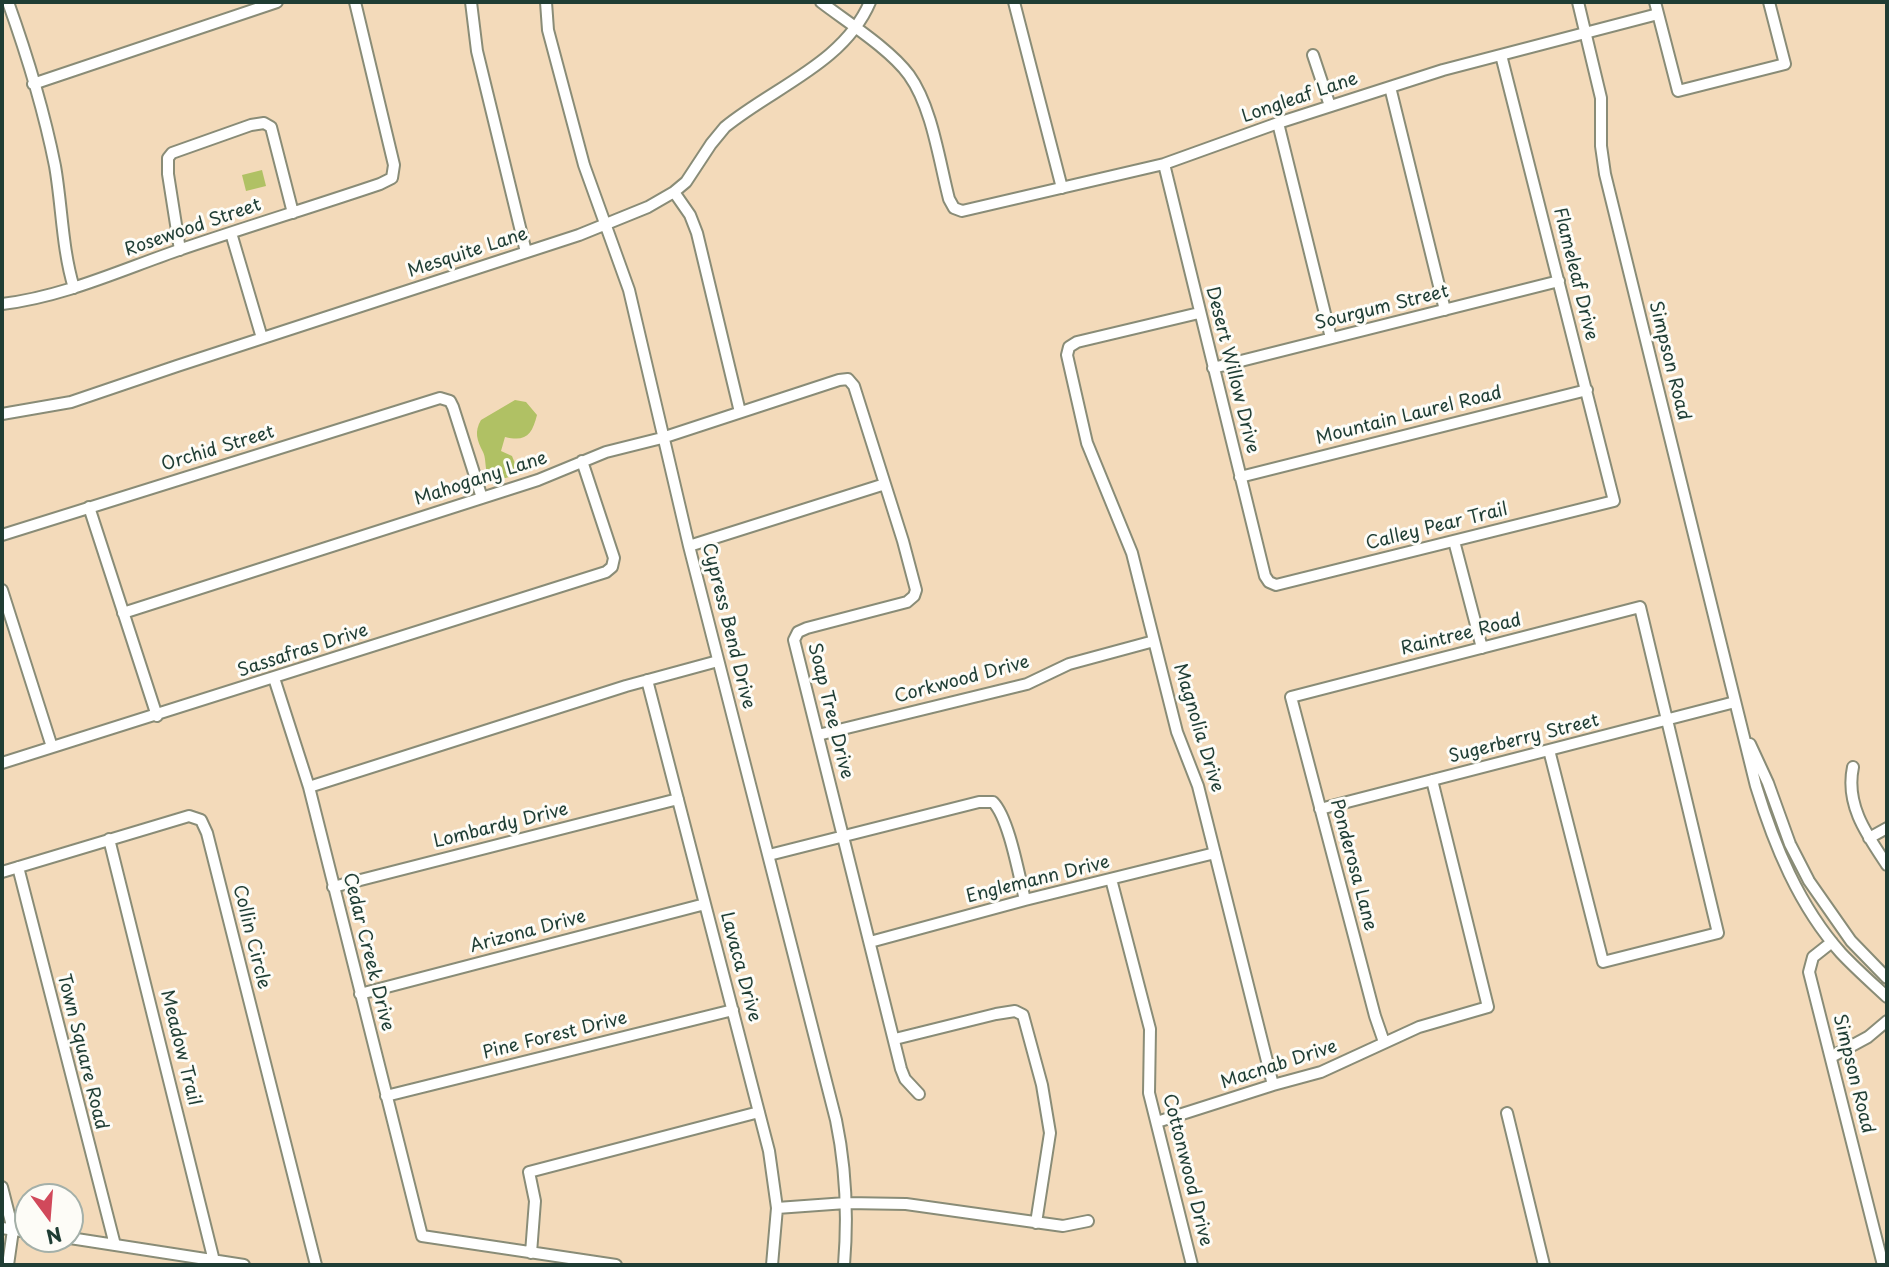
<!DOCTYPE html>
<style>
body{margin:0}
#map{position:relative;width:1889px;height:1267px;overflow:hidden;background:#f3daba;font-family:"Playpen Sans",sans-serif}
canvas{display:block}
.frame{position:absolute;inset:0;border:4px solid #1f3d34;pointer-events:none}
.north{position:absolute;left:14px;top:1183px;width:70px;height:70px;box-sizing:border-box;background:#fdfcf7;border:2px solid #a4b0a9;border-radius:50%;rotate:164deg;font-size:19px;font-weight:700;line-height:28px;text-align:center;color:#1f3d34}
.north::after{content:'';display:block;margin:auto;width:24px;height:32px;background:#d1495b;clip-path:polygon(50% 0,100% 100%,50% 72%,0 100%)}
</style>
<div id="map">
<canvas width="1889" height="1267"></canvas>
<div class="frame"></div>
<div class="north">N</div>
</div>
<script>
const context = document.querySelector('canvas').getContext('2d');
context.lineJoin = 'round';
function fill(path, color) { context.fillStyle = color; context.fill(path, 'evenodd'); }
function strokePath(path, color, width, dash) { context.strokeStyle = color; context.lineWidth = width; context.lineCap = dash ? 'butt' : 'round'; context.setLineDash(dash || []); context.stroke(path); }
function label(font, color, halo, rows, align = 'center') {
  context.font = font + ' "Playpen Sans",sans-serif'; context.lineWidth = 6; context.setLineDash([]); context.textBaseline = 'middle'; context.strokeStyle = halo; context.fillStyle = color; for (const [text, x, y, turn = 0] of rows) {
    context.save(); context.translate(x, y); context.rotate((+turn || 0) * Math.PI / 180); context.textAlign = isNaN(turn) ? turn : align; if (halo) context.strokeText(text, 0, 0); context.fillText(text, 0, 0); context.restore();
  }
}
const green = new Path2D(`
 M 262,170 L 266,186 L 246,191 L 242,175 Z
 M 515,400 L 526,402 L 537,415 C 532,435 526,442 505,437 L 501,451 L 512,456 L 516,466 L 509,477 C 479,486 489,464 483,452 C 477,440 474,432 481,420 Z`);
const minor = new Path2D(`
 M 8,2 C 27,55 44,111 55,166 C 62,206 62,249 74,288
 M 471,2 L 477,51 L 526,252
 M 546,2 L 548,30 L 584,165 L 629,290 L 689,546 L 836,1120 C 846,1168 848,1216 844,1265
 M 821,2 C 847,22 890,49 909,75 C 932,107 939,160 949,199 L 954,208 L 962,211 L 1164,164 L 1278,123 L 1443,70 L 1658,14
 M 1014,2 L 1062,188
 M 1578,2 L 1601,98 L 1601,146 L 1605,174 L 1756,786 C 1774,845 1799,906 1841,953 C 1855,968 1872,983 1887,997
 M 1655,2 L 1678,91 L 1785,64 L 1769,2
 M 1313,55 L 1330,106
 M 33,84 L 277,2
 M 1390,87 L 1445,310
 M 1278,123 L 1331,338
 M 1164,164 L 1265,576 L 1269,582 L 1276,585 L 1614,501 L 1501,55
 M 674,192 L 690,215 L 697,233 L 740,412
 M 231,233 L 262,338
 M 180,250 L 168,174 L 168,158 L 172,153 L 251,125 L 264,123 L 271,127 L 293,213
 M 2,304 C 62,297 119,271 176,251 C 243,228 312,207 380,184 L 392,178 L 394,165 L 355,2
 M 1199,313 L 1077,342 L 1069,347 L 1067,355 L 1087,443 L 1132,553 L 1177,732 L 1198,786 L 1273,1085
 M 1213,368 L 1559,281
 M 2,414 L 71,402 L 177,366 L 579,235 L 648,207 L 674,192 L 686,182 L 711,144 L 725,127 C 774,87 844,63 870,2
 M 1240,477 L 1587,390
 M 89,507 L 157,716
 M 2,535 L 440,398 L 450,401 L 453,407 L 482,498
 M 1454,541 L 1482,648
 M 689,546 L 885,484
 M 2,590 L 52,747
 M 123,613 L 538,480 L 606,452 L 662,438 L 839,380 L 848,379 L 854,386 L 903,541 L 916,590 L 914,596 L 907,602 L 807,628 L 798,632 L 794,640 L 901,1069 L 905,1079 L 919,1094
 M 274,678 L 309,787 L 422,1236 L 616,1265
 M 647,680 L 769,1151 L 777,1208 L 772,1265
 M 818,735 L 1027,684 L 1069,664 L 1154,641
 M 1750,744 L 1768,783 L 1790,844 L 1809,881 L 1851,941 L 1887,978
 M 2,763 L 606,572 L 612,567 L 614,558 L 582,461
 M 1853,767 C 1845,805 1867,835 1887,865
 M 309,787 L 626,686 L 718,661
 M 1320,809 L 1735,702
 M 1869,838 L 1887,828
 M 109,839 L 215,1265
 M 769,855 L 979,802 L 993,802 C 1009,818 1019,876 1025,900
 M 18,867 L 115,1245
 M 2,872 L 189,816 L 201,820 L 207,833 L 316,1265
 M 1111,879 L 1150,1029 L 1149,1093 L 1192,1265
 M 333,887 L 678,799
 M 870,942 L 1025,900 L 1215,853
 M 1832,942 L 1813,957 L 1809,972 L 1883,1265
 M 360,994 L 705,904
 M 895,1039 L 996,1014 L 1015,1011 L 1023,1015 L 1042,1085 L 1050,1133 L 1036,1223
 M 1384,1042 L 1375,1016 L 1291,697 L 1640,607 L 1718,933 L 1603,962 L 1549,750
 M 1831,1057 L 1868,1037 L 1887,1021
 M 386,1096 L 733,1010
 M 1507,1113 L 1544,1265
 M 1157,1122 L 1273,1085 L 1321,1072 L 1419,1027 L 1488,1007 L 1432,780
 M 2,1187 L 13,1230 L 8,1265
 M 777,1208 L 846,1203 L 906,1204 L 1063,1226 L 1088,1221
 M 2,1228 L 28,1232
 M 70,1238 L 244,1265
 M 531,1253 L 535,1201 L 529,1172 L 759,1112`);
const streetNames = [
 ["Longleaf Lane",1300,98,-19],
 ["Rosewood Street",193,228,-19],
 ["Mesquite Lane",468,253,-18],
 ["Flameleaf Drive",1575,274,76],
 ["Sourgum Street",1382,308,-14],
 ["Simpson Road",1669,361,76],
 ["Desert Willow Drive",1232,370,76],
 ["Mountain Laurel Road",1409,416,-14],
 ["Orchid Street",218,449,-17],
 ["Mahogany Lane",481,479,-18],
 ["Calley Pear Trail",1437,527,-14],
 ["Cypress Bend Drive",728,626,76],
 ["Raintree Road",1461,635,-14],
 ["Sassafras Drive",303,651,-18],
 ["Corkwood Drive",962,680,-15],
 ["Soap Tree Drive",830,711,76],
 ["Magnolia Drive",1198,728,73],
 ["Sugerberry Street",1524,739,-14],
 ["Lombardy Drive",501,826,-14],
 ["Ponderosa Lane",1353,865,75],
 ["Englemann Drive",1038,880,-14],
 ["Arizona Drive",528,932,-15],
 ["Collin Circle",251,937,76],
 ["Cedar Creek Drive",368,952,76],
 ["Lavaca Drive",740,967,75],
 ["Pine Forest Drive",555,1036,-14],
 ["Meadow Trail",180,1048,76],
 ["Town Square Road",82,1052,76],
 ["Macnab Drive",1279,1065,-18],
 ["Simpson Road",1853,1074,76],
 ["Cottonwood Drive",1187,1170,76]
];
fill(green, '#b0c164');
strokePath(minor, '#898c77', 14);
strokePath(minor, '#fff', 10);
label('18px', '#1f3d34', '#fdfcf7', streetNames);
</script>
